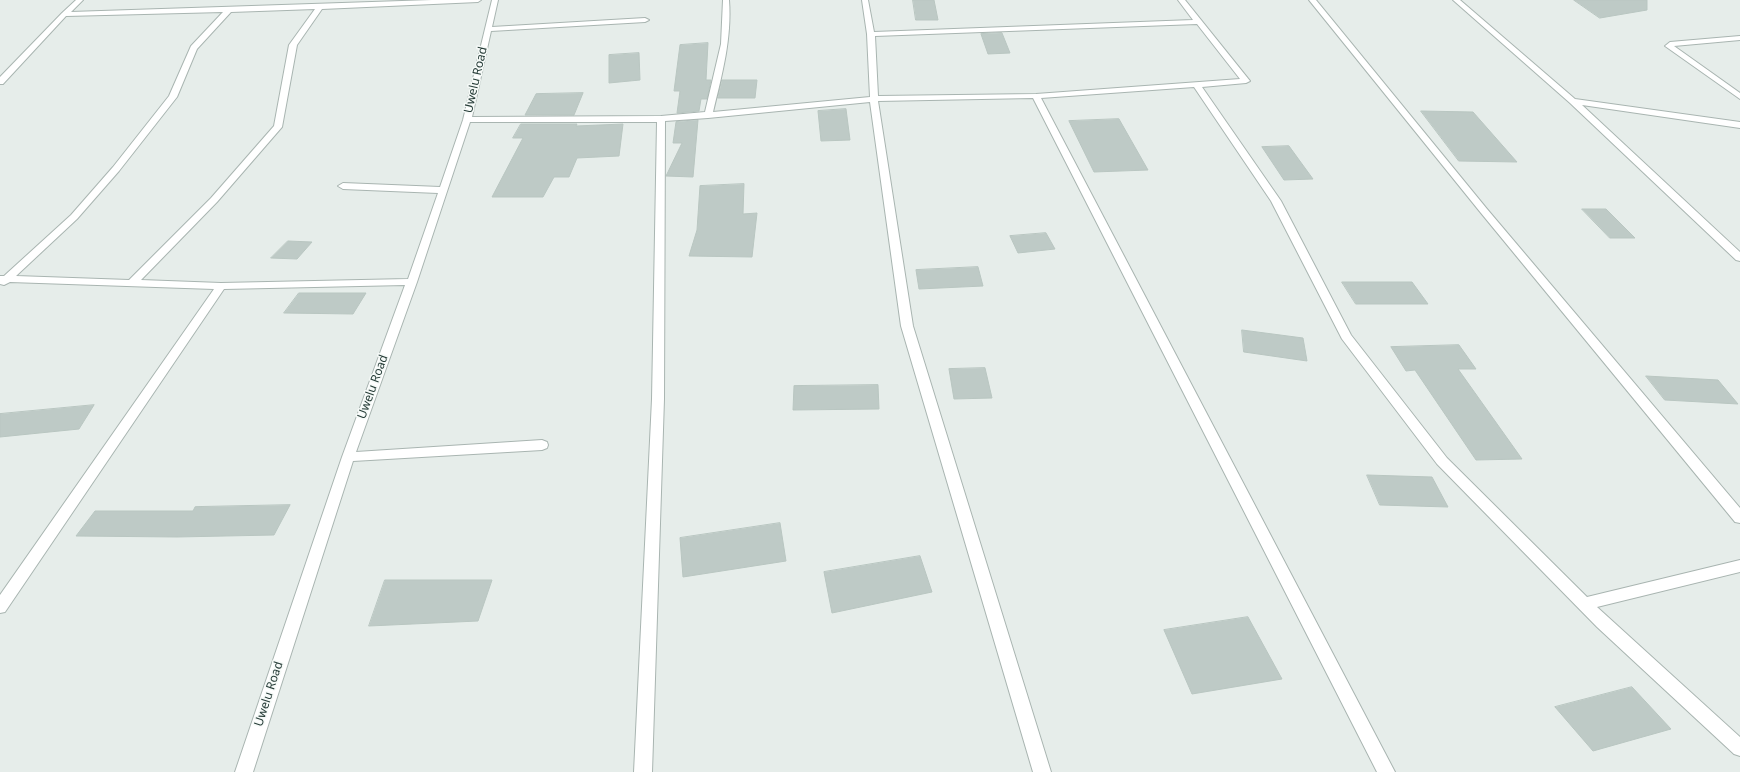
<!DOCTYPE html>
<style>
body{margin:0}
canvas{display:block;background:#e6edea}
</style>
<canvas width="1740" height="772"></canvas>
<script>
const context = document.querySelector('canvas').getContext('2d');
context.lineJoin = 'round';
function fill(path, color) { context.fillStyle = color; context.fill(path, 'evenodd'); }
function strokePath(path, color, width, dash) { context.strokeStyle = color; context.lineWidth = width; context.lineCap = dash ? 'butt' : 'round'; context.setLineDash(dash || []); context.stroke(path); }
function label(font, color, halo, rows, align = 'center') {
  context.font = font + ' "Noto Sans",sans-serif'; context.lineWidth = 3; context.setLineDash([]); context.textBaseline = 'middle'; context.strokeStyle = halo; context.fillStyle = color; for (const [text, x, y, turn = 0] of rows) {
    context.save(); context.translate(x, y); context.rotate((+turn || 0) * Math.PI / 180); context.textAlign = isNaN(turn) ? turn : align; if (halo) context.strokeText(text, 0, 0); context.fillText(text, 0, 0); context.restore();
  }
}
const building = new Path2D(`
 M 913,0 L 934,0 L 938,20 L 916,20 Z
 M 1574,0 L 1647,0 L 1647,10 L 1600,18 Z
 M 1002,33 L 1010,53 L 988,54 L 981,34 Z
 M 708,43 L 706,80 L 711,80 L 707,99 L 701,99 L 699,111 L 677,113 L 680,91 L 674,91 L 680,45 Z
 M 639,53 L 640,80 L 609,83 L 609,55 Z
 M 722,80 L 757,80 L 755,98 L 718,98 Z
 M 583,93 L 574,115 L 525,115 L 536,94 Z
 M 846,109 L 850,140 L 821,141 L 818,111 Z
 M 1421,111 L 1473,112 L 1517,162 L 1459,161 Z
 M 1119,119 L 1148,170 L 1094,172 L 1069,121 Z
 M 698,120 L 693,177 L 666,176 L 682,143 L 673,143 L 676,122 Z
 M 521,124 L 577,124 L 576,126 L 623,124 L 619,156 L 577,158 L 569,177 L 554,177 L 543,197 L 492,197 L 523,138 L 513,138 Z
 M 1289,146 L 1313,179 L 1284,180 L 1262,147 Z
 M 744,184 L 743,214 L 757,213 L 752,257 L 689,256 L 697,230 L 700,186 Z
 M 1582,209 L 1606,209 L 1635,238 L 1610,238 Z
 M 1046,233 L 1055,249 L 1018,253 L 1010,236 Z
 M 288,241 L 312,242 L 297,259 L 271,258 Z
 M 978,267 L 983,286 L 919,289 L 916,270 Z
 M 1342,282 L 1412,282 L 1428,304 L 1356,304 Z
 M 299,293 L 366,293 L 353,314 L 284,313 Z
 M 1242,330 L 1303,338 L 1307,361 L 1244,352 Z
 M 1459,345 L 1476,369 L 1458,369 L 1522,459 L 1476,460 L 1415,370 L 1406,371 L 1391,347 Z
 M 985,368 L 992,398 L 954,399 L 949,369 Z
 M 1646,376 L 1718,380 L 1738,404 L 1665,400 Z
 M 878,385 L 879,409 L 793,410 L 794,386 Z
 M 94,405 L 79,429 L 0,437 L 0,414 Z
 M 1367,475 L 1432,477 L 1448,507 L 1380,505 Z
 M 290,505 L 274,535 L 177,537 L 76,536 L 95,511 L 193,511 L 195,507 Z
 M 780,523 L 786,561 L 683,577 L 680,538 Z
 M 920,556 L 932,592 L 832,613 L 824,572 Z
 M 385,580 L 492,580 L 478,621 L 369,626 Z
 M 1248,617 L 1282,679 L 1192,694 L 1164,630 Z
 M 1632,687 L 1671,729 L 1593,751 L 1555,707 Z`);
const minor = new Path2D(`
 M 76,0 L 83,0 L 71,12 L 432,0 L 481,0 L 478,2 L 322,9 L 297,45 L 282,127 L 217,202 L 141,280 L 221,283 L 408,279 L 438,193 L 343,189 L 338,186 L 343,183 L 440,187 L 463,120 L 492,0 L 498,0 L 492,27 L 645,18 L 649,20 L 645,22 L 491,31 L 472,117 L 661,116 L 705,112 L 721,44 L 723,0 L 729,0 C 732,38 722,75 713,112 L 870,97 L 867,34 L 862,0 L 868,0 L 874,32 L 1193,20 L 1178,0 L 1185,0 L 1250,81 L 1246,83 L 1202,87 L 1281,201 L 1351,335 L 1447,458 L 1587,597 L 1740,560 L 1740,572 L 1597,607 L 1740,737 L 1740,756 L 1734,754 L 1597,627 L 1437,464 L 1342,339 L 1271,201 L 1194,87 L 1041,98 L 1395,772 L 1377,772 L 1033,98 L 878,101 L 913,326 L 1051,772 L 1033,772 L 901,326 L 870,102 L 708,118 L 665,121 L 664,399 L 652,772 L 634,772 L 652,399 L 657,122 L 470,122 L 417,282 L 356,452 L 542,440 L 547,442 L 548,445 L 547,448 L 542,450 L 353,461 L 253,772 L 235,772 L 342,457 L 405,285 L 224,289 L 5,612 L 0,613 L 0,595 L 214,289 L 10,282 L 4,285 L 0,284 L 0,276 L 4,276 L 71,215 L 113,167 L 169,96 L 191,46 L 223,12 L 66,16 L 3,84 L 0,84 L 0,77 L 62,13 ZM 315,9 L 289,45 L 274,126 L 211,198 L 129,280 L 16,276 L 77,219 L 119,171 L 177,97 L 197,49 L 231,12 ZM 1197,24 L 1240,79 L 1036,94 L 878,96 L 875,36 Z
 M 1309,0 L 1316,0 L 1487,209 L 1740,508 L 1740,523 L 1735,522 L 1481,213 Z
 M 1453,0 L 1460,0 L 1575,99 L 1740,122 L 1740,128 L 1582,105 L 1740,252 L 1740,261 L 1736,260 L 1570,103 Z
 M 1740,36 L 1740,40 L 1674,46 L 1740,93 L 1740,99 L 1665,46 L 1670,42 Z`);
const streetNames = [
 ["Uwelu Road",476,80,-77],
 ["Uwelu Road",373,387,-70],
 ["Uwelu Road",269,694,-72]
];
fill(building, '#becac6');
strokePath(building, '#b9c6c1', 1);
strokePath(minor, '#a9b5b1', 2);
fill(minor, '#fff');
label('12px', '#273d38', '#f6faf8', streetNames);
</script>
